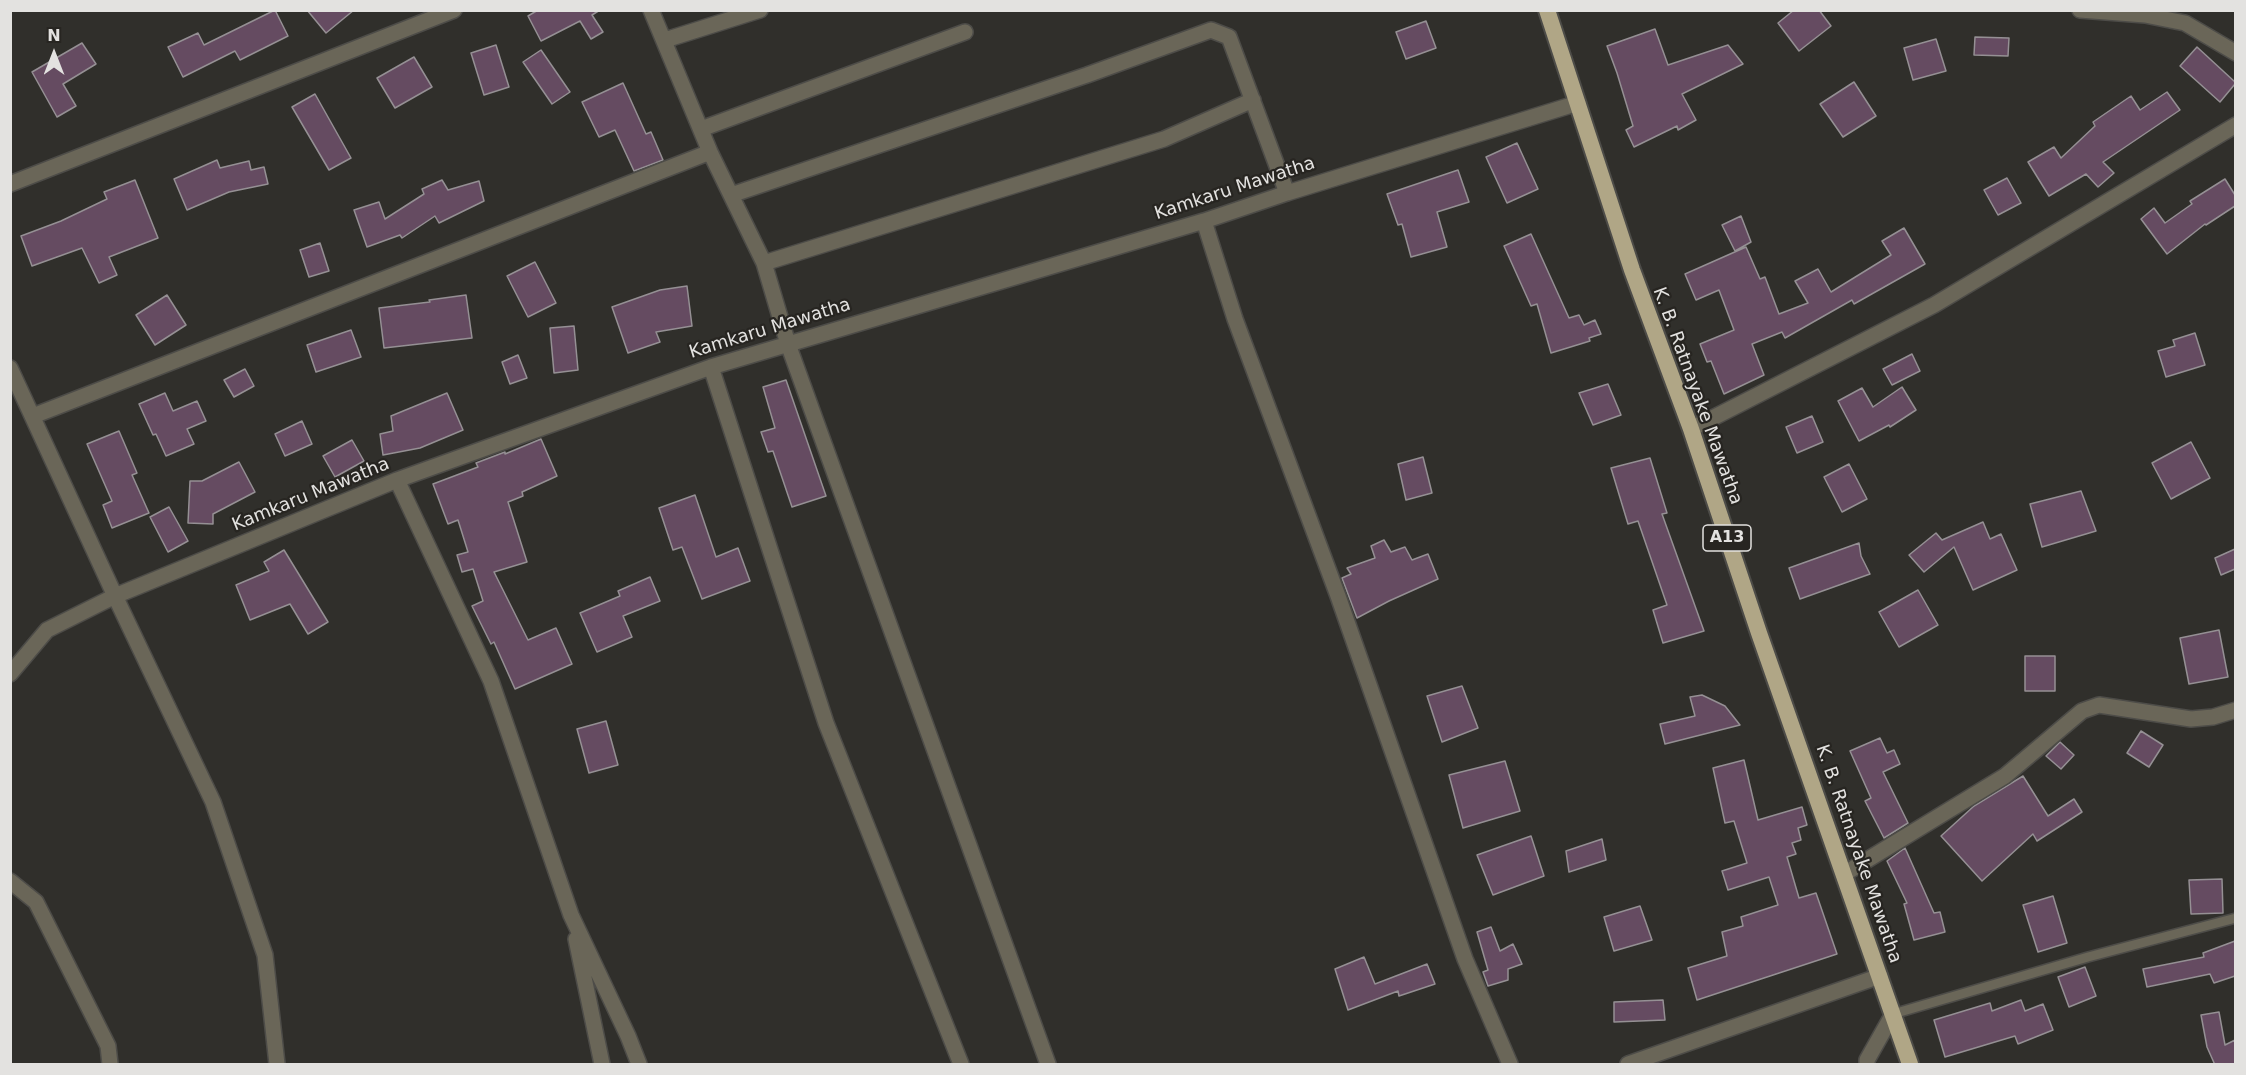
<!DOCTYPE html>
<style>
body{margin:0}
#map{position:relative;width:2246px;height:1075px;overflow:hidden;background:#302f2b;font-family:"DejaVu Sans",sans-serif}
canvas{display:block}
.frame{position:absolute;inset:0;border:12px solid #e3e2e0;pointer-events:none}
.north{position:absolute;left:24px;top:24px;width:60px;height:60px;-webkit-text-stroke:4px #272521;paint-order:stroke;rotate:0deg;font-size:16px;font-weight:700;line-height:24px;text-align:center;color:#e3e2e0}
.north::after{content:'';display:block;margin:auto;width:21px;height:27px;background:#e3e2e0;clip-path:polygon(50% 0,100% 100%,50% 72%,0 100%)}
</style>
<div id="map">
<canvas width="2246" height="1075"></canvas>
<div class="frame"></div>
<div class="north">N</div>
</div>
<script>
const context = document.querySelector('canvas').getContext('2d');
context.lineJoin = 'round';
function fill(path, color) { context.fillStyle = color; context.fill(path, 'evenodd'); }
function strokePath(path, color, width, dash) { context.strokeStyle = color; context.lineWidth = width; context.lineCap = dash ? 'butt' : 'round'; context.setLineDash(dash || []); context.stroke(path); }
function label(font, color, halo, rows, align = 'center') {
  context.font = font + ' "DejaVu Sans",sans-serif'; context.lineWidth = 4.5; context.setLineDash([]); context.textBaseline = 'middle'; context.strokeStyle = halo; context.fillStyle = color; for (const [text, x, y, turn = 0] of rows) {
    context.save(); context.translate(x, y); context.rotate((+turn || 0) * Math.PI / 180); context.textAlign = isNaN(turn) ? turn : align; if (halo) context.strokeText(text, 0, 0); context.fillText(text, 0, 0); context.restore();
  }
}
const building = new Path2D(`
 M 275,10 L 288,36 L 240,60 L 235,51 L 183,77 L 168,47 L 198,33 L 204,45 Z
 M 307,10 L 354,10 L 326,33 Z
 M 538,10 L 600,10 L 592,15 L 603,32 L 591,39 L 580,21 L 541,41 L 528,16 Z
 M 1794,10 L 1819,10 L 1831,26 L 1799,51 L 1778,23 Z
 M 1426,21 L 1436,48 L 1406,59 L 1396,32 Z
 M 1655,29 L 1668,65 L 1728,45 L 1743,64 L 1682,94 L 1696,120 L 1678,130 L 1677,126 L 1634,147 L 1626,130 L 1633,126 L 1617,73 L 1607,46 Z
 M 1975,37 L 2009,38 L 2008,56 L 1974,55 Z
 M 1936,39 L 1946,71 L 1913,80 L 1904,48 Z
 M 82,43 L 96,64 L 63,84 L 76,106 L 57,117 L 32,72 Z
 M 496,45 L 509,87 L 484,95 L 471,53 Z
 M 2197,47 L 2235,82 L 2235,84 L 2220,102 L 2180,66 Z
 M 541,50 L 570,92 L 552,104 L 523,62 Z
 M 414,57 L 432,87 L 395,108 L 377,78 Z
 M 1854,82 L 1876,116 L 1843,137 L 1820,104 Z
 M 623,83 L 646,134 L 651,132 L 663,160 L 634,171 L 615,130 L 599,137 L 582,102 Z
 M 2167,92 L 2180,110 L 2103,162 L 2114,173 L 2098,187 L 2086,174 L 2049,196 L 2028,162 L 2054,147 L 2061,158 L 2095,126 L 2093,122 L 2131,96 L 2140,110 Z
 M 315,94 L 351,158 L 329,170 L 292,107 Z
 M 1517,143 L 1538,189 L 1507,203 L 1486,157 Z
 M 217,160 L 220,168 L 249,161 L 251,170 L 264,167 L 268,184 L 229,192 L 187,210 L 174,179 Z
 M 1458,170 L 1469,202 L 1437,212 L 1447,247 L 1411,257 L 1402,224 L 1398,225 L 1387,194 Z
 M 2007,178 L 2021,203 L 1998,215 L 1984,190 Z
 M 2225,179 L 2235,195 L 2235,206 L 2206,225 L 2205,224 L 2167,254 L 2141,219 L 2154,208 L 2165,223 L 2192,204 L 2190,201 Z
 M 135,180 L 158,238 L 109,257 L 117,275 L 99,283 L 82,248 L 32,266 L 21,236 L 61,221 L 107,199 L 104,192 Z
 M 442,180 L 448,190 L 479,181 L 484,201 L 439,223 L 435,216 L 402,238 L 400,235 L 367,247 L 354,210 L 379,202 L 385,219 L 424,194 L 422,189 Z
 M 1741,216 L 1751,242 L 1735,251 L 1722,225 Z
 M 1904,228 L 1925,264 L 1854,304 L 1852,300 L 1785,338 L 1782,332 L 1752,344 L 1764,375 L 1724,394 L 1711,361 L 1707,362 L 1700,344 L 1734,330 L 1719,290 L 1696,300 L 1685,274 L 1746,247 L 1760,279 L 1765,277 L 1779,314 L 1808,303 L 1795,281 L 1818,269 L 1831,292 L 1891,255 L 1882,241 Z
 M 1531,234 L 1569,318 L 1579,315 L 1584,325 L 1595,320 L 1601,334 L 1589,338 L 1590,341 L 1551,353 L 1537,304 L 1531,306 L 1504,246 Z
 M 320,243 L 329,271 L 309,277 L 300,250 Z
 M 535,262 L 556,303 L 528,317 L 507,276 Z
 M 687,286 L 692,326 L 656,332 L 660,342 L 628,353 L 612,307 L 660,290 Z
 M 167,295 L 186,325 L 155,345 L 136,315 Z
 M 466,295 L 472,338 L 384,348 L 379,308 L 430,302 L 429,300 Z
 M 574,326 L 578,370 L 554,373 L 550,328 Z
 M 351,330 L 361,357 L 316,372 L 307,345 Z
 M 2195,333 L 2205,365 L 2166,377 L 2158,351 L 2175,346 L 2173,340 Z
 M 1912,354 L 1920,371 L 1892,385 L 1883,369 Z
 M 518,355 L 527,378 L 510,384 L 502,362 Z
 M 245,369 L 254,386 L 234,397 L 224,380 Z
 M 786,380 L 826,496 L 792,507 L 773,451 L 768,452 L 761,432 L 775,428 L 763,387 Z
 M 1608,384 L 1621,415 L 1593,425 L 1579,393 Z
 M 1902,387 L 1916,410 L 1890,427 L 1889,425 L 1859,441 L 1838,401 L 1862,388 L 1873,407 Z
 M 165,393 L 173,411 L 197,401 L 206,421 L 187,429 L 194,444 L 166,456 L 156,434 L 153,435 L 139,404 Z
 M 447,393 L 463,430 L 420,448 L 383,455 L 380,434 L 393,431 L 391,416 Z
 M 1812,416 L 1823,442 L 1797,453 L 1786,427 Z
 M 302,421 L 312,444 L 285,456 L 275,434 Z
 M 119,431 L 137,473 L 132,475 L 149,513 L 112,528 L 103,505 L 112,501 L 87,444 Z
 M 541,439 L 557,476 L 522,492 L 523,496 L 508,502 L 527,562 L 494,572 L 528,640 L 556,628 L 572,664 L 515,689 L 494,642 L 491,644 L 472,606 L 483,601 L 473,569 L 462,572 L 457,555 L 468,552 L 458,520 L 448,524 L 433,484 L 478,467 L 476,463 L 505,452 L 505,454 Z
 M 352,440 L 364,461 L 335,477 L 323,456 Z
 M 2191,442 L 2210,478 L 2171,499 L 2152,463 Z
 M 1423,457 L 1432,493 L 1406,500 L 1398,464 Z
 M 1650,458 L 1667,513 L 1662,514 L 1704,631 L 1663,643 L 1653,610 L 1667,605 L 1638,521 L 1628,524 L 1611,468 Z
 M 239,462 L 255,492 L 213,514 L 213,524 L 188,523 L 190,481 L 202,481 Z
 M 1849,464 L 1867,499 L 1842,512 L 1824,477 Z
 M 2081,491 L 2096,531 L 2042,547 L 2030,504 Z
 M 695,495 L 716,557 L 738,548 L 750,581 L 702,599 L 682,547 L 673,550 L 659,508 Z
 M 169,507 L 188,541 L 168,552 L 150,517 Z
 M 1983,522 L 1990,539 L 2001,534 L 2017,570 L 1973,590 L 1954,547 L 1924,572 L 1909,555 L 1936,533 L 1942,540 Z
 M 1384,540 L 1391,552 L 1405,547 L 1412,560 L 1428,554 L 1438,579 L 1389,601 L 1357,618 L 1342,578 L 1351,574 L 1347,568 L 1375,558 L 1371,546 Z
 M 1859,543 L 1861,556 L 1870,574 L 1800,599 L 1789,568 Z
 M 2235,549 L 2235,569 L 2221,575 L 2215,558 Z
 M 284,550 L 328,622 L 308,634 L 290,604 L 250,620 L 236,585 L 269,571 L 264,562 Z
 M 650,577 L 660,601 L 623,616 L 632,637 L 597,652 L 580,613 L 620,596 L 618,591 Z
 M 1918,590 L 1938,625 L 1899,647 L 1879,612 Z
 M 2219,630 L 2228,677 L 2189,684 L 2180,638 Z
 M 2025,656 L 2055,656 L 2055,691 L 2025,691 Z
 M 1462,686 L 1478,728 L 1442,742 L 1427,696 Z
 M 1702,695 L 1725,706 L 1740,725 L 1665,744 L 1660,724 L 1695,716 L 1690,697 Z
 M 606,721 L 618,765 L 589,773 L 577,729 Z
 M 2141,731 L 2163,745 L 2149,767 L 2127,753 Z
 M 1880,738 L 1887,753 L 1894,750 L 1900,764 L 1883,772 L 1908,823 L 1884,838 L 1865,801 L 1871,798 L 1850,751 Z
 M 2060,742 L 2074,755 L 2061,769 L 2046,756 Z
 M 1744,760 L 1758,820 L 1802,807 L 1807,825 L 1798,828 L 1801,840 L 1792,843 L 1796,854 L 1787,857 L 1799,898 L 1816,893 L 1837,954 L 1697,1000 L 1688,968 L 1727,956 L 1722,932 L 1743,926 L 1741,917 L 1778,905 L 1769,877 L 1728,890 L 1722,871 L 1747,863 L 1734,821 L 1725,823 L 1713,768 Z
 M 1505,761 L 1520,811 L 1463,828 L 1449,775 Z
 M 2023,776 L 2048,816 L 2074,799 L 2082,812 L 2037,841 L 2033,834 L 1982,881 L 1941,836 L 1974,806 Z
 M 1531,836 L 1544,876 L 1493,895 L 1477,855 Z
 M 1602,839 L 1606,860 L 1569,872 L 1566,851 Z
 M 1905,848 L 1934,913 L 1940,912 L 1945,932 L 1914,940 L 1904,904 L 1907,903 L 1887,861 Z
 M 2222,879 L 2223,913 L 2191,914 L 2189,880 Z
 M 2053,896 L 2067,943 L 2038,952 L 2023,905 Z
 M 1640,906 L 1652,940 L 1614,951 L 1604,917 Z
 M 1491,927 L 1500,951 L 1513,944 L 1522,964 L 1508,969 L 1508,980 L 1488,986 L 1483,972 L 1488,970 L 1477,932 Z
 M 2235,941 L 2235,976 L 2214,983 L 2210,974 L 2147,987 L 2143,969 L 2204,957 L 2203,953 Z
 M 1364,957 L 1375,984 L 1427,964 L 1435,984 L 1399,996 L 1398,991 L 1348,1010 L 1335,969 Z
 M 2085,967 L 2096,996 L 2069,1007 L 2058,977 Z
 M 1663,1000 L 1665,1020 L 1614,1022 L 1614,1002 Z
 M 2021,1000 L 2025,1011 L 2043,1004 L 2053,1030 L 2018,1044 L 2015,1036 L 1945,1057 L 1934,1020 L 1990,1003 L 1992,1011 Z
 M 2219,1012 L 2225,1045 L 2235,1040 L 2235,1065 L 2215,1065 L 2207,1047 L 2201,1015 Z`);
const service = new Path2D(`
 M 1893,1014 L 2088,957 L 2236,918`);
const minor = new Path2D(`
 M 651,10 L 710,152 L 764,263 L 788,344 L 1048,1064
 M 2080,10 L 2145,15 L 2185,23 L 2236,53
 M 665,40 L 760,10
 M 701,129 L 965,32
 M 10,184 L 454,10
 M 731,195 L 1087,75 L 1211,30 L 1229,37 L 1287,193
 M 1204,221 L 1235,319 L 1338,596 L 1465,959 L 1510,1064
 M 764,263 L 1164,139 L 1253,100
 M 711,367 L 826,723 L 961,1064
 M 10,368 L 115,596 L 213,802 L 265,955 L 277,1064
 M 33,416 L 710,152
 M 1691,429 L 1934,305 L 2236,125
 M 397,480 L 491,681 L 571,915 L 628,1036 L 639,1064
 M 10,674 L 47,630 L 115,596 L 397,480 L 711,367 L 1204,221 L 1287,193 L 1578,103
 M 1844,874 L 2005,776 L 2082,711 L 2099,705 L 2191,719 L 2213,717 L 2236,710
 M 10,881 L 36,902 L 108,1046 L 110,1064
 M 576,939 L 602,1064
 M 1628,1064 L 1880,976
 M 1867,1064 L 1867,1060 L 1893,1014`);
const trunk = new Path2D(`
 M 1547,10 L 1632,270 L 1691,429 L 1759,633 L 1910,1064`);
const shields = [
 [1727,538,48]
];
const shieldNames = [
 ["A13",1727,538]
];
const streetNames = [
 ["Kamkaru Mawatha",1235,189,-18],
 ["Kamkaru Mawatha",770,329,-17],
 ["K. B. Ratnayake Mawatha",1697,396,70],
 ["Kamkaru Mawatha",311,495,-22],
 ["K. B. Ratnayake Mawatha",1858,854,71]
];
fill(building, '#654b61');
strokePath(building, '#959094', 1.5);
strokePath(service, '#4d4c48', 12);
strokePath(minor, '#4d4c48', 18);
strokePath(trunk, '#4d4c48', 20);
strokePath(service, '#6a6658', 9);
strokePath(minor, '#6a6658', 15);
strokePath(trunk, '#b0a686', 16);
for (const [x, y, w] of shields) { const box = new Path2D(); box.roundRect(x - w / 2, y - 13, w, 26, 4.5); context.fillStyle = '#272521'; context.fill(box); strokePath(box, '#e3e2e0', 1.5); }
label('bold 16px', '#e3e2e0', null, shieldNames);
label('18px', '#e3e2e0', '#272521', streetNames);
</script>
